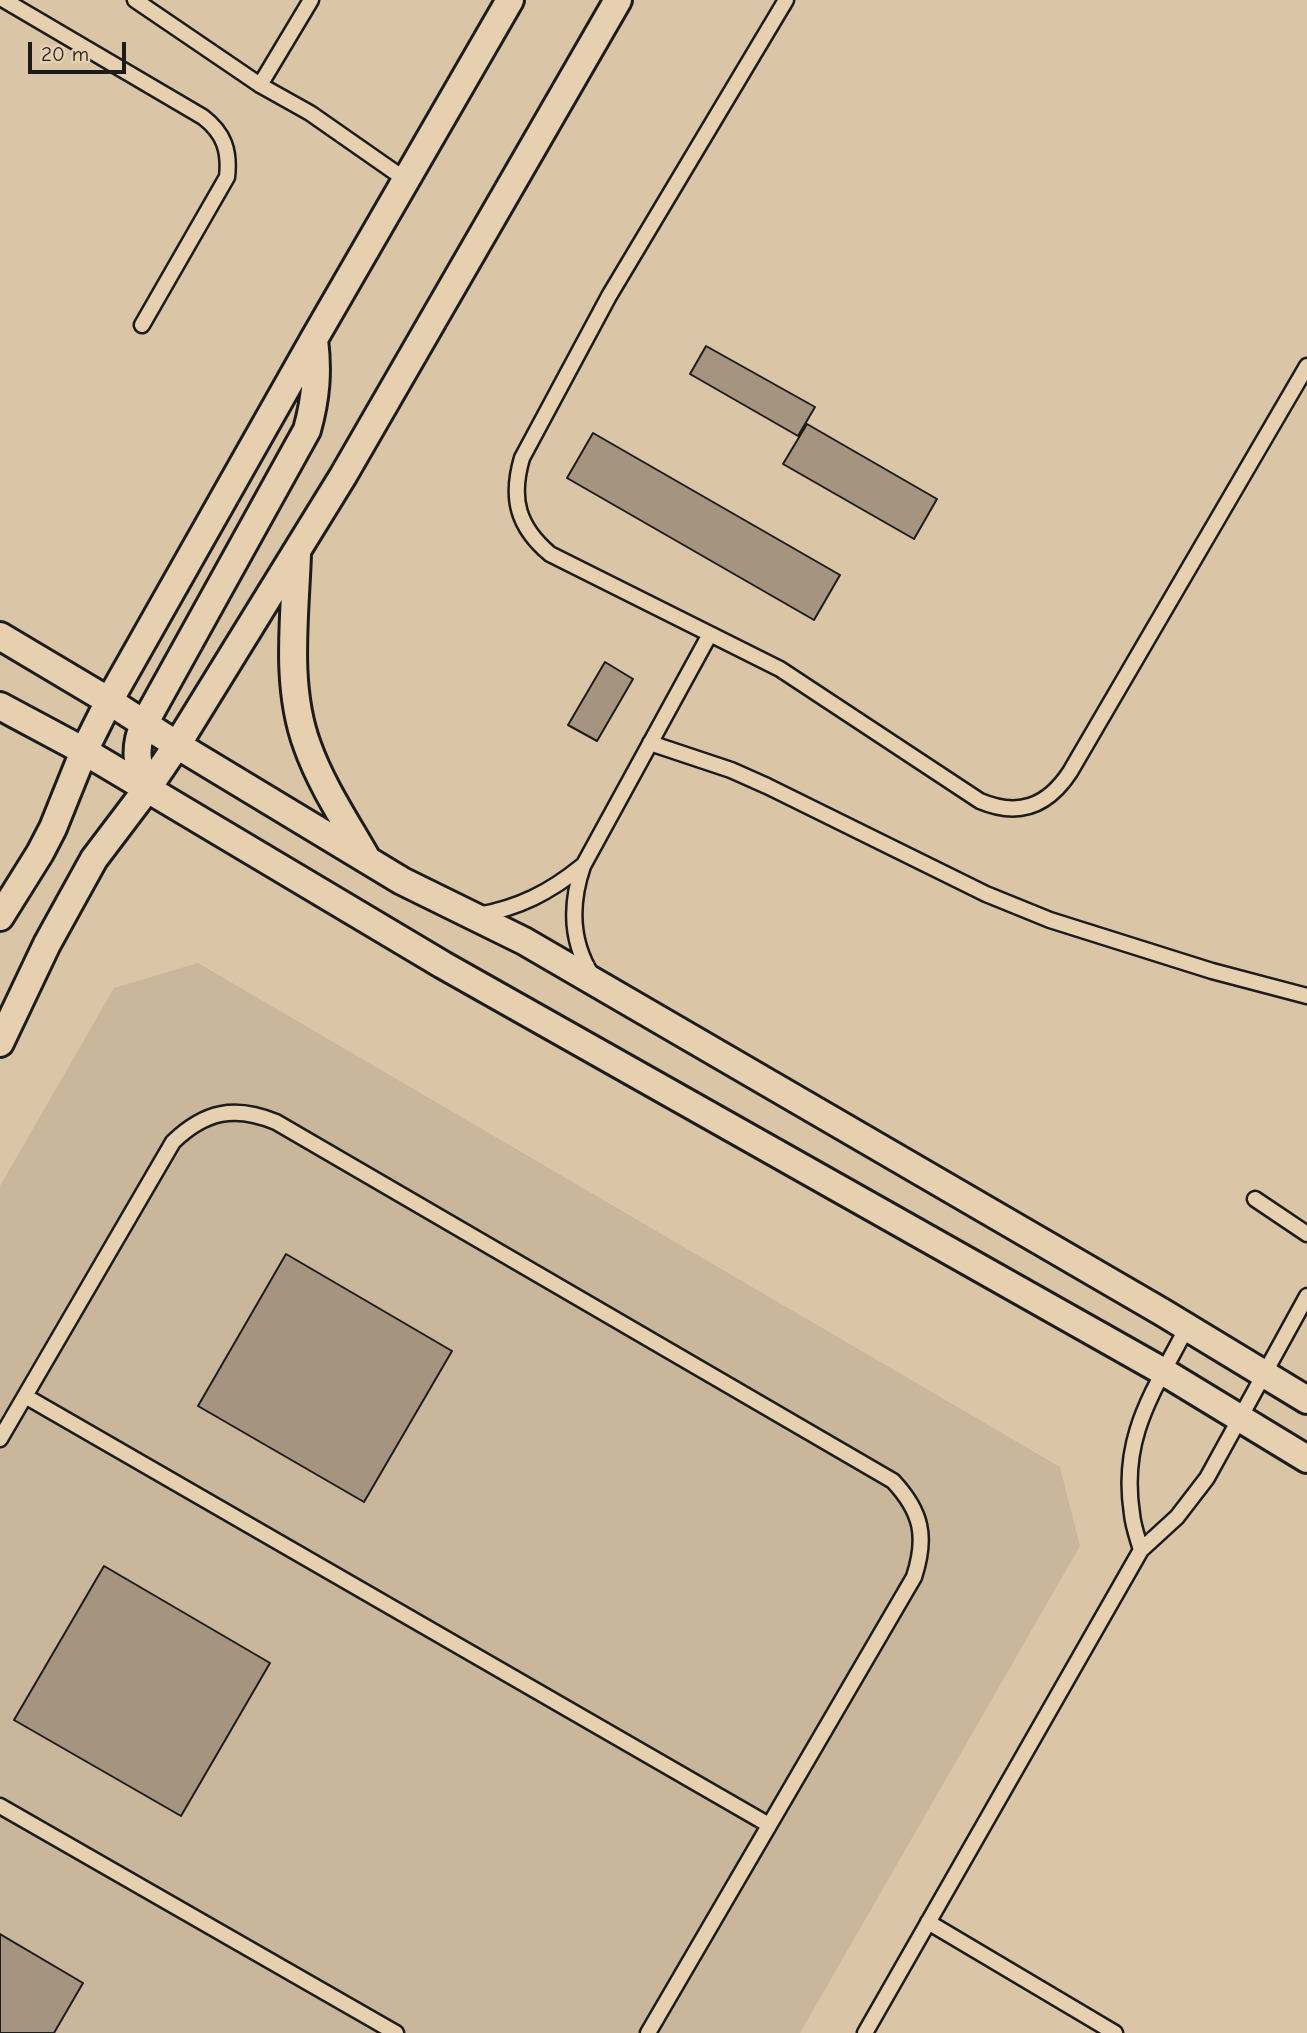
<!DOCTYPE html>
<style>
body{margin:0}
#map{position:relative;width:1307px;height:2033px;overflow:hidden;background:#dac5a6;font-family:"Comic Neue",sans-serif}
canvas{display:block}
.scale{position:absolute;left:28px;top:42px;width:98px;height:32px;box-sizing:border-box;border:4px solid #1c1c1c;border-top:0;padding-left:9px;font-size:21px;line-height:24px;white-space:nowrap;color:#1c1c1c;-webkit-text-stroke:5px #e6d0af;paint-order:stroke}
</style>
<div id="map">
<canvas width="1307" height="2033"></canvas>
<div class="scale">20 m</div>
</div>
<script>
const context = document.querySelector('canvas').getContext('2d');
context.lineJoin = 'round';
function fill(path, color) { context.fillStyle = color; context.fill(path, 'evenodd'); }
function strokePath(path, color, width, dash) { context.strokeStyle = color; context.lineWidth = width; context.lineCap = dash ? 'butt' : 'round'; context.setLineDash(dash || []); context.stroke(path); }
const built = new Path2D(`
 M 198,963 L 1060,1467 L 1080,1546 L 800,2033 L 0,2033 L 0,1186 L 114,988 Z`);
const building = new Path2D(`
 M 706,346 L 815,407 L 798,436 L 690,374 Z
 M 807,424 L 937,499 L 914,539 L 783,464 Z
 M 593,433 L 840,575 L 814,620 L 567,478 Z
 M 605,662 L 633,679 L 597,741 L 568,725 Z
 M 286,1254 L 452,1351 L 364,1502 L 198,1406 Z
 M 104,1566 L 270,1663 L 181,1816 L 14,1720 Z
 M 0,1934 L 83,1983 L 54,2033 L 0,2033 Z`);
const lane = new Path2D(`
 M 4,0 L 203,117 C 224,133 230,151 227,177 L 142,325
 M 135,0 L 260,85 L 310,113 L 406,180
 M 786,0 L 609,296 L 522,458 C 510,499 518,527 550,554 L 780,669 L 980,801 C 1018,817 1047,807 1070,772 L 1307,366
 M 260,85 L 311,0
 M 650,743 L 731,770 L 767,786 L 986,894 L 1050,920 L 1212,971 L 1307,996
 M 478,915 C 519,908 550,892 582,866
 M 593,977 C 570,942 570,904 583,866 L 710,634
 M 1255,1199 L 1307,1234
 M 25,1396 L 769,1825
 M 0,1439 L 173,1142 C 205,1111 235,1105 276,1122 L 893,1481 C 922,1512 927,1537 914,1577 L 648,2033
 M 1141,1550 C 1138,1539 1133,1526 1132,1514 C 1120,1437 1153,1393 1187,1327
 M 0,1806 L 396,2033
 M 928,1922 L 1115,2033
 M 865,2033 L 1141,1550 L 1177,1517 L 1207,1478 L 1307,1296`);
const street = new Path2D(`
 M 297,554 C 295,616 285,685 307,745 C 321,785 346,822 367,859
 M 0,636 L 109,701 L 177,745 L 402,881 L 524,941 L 1162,1312 L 1307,1400
 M 0,706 L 84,751 L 443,965 L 1164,1372 L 1307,1459
 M 147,789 C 136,766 134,747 144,724 L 307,430 C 316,398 318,371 314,339
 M 0,917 L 40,853 L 53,828 L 84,751 L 109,701 L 314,339 L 510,0
 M 0,1043 L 47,944 L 94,859 L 147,789 L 177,745 L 343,476 L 618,0`);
fill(built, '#cab79b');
fill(building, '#a59580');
strokePath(building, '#1c1c1c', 2);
strokePath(lane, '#1c1c1c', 19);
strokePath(street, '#1c1c1c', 32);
strokePath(lane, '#e6d0af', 14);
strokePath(street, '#e6d0af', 26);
</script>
